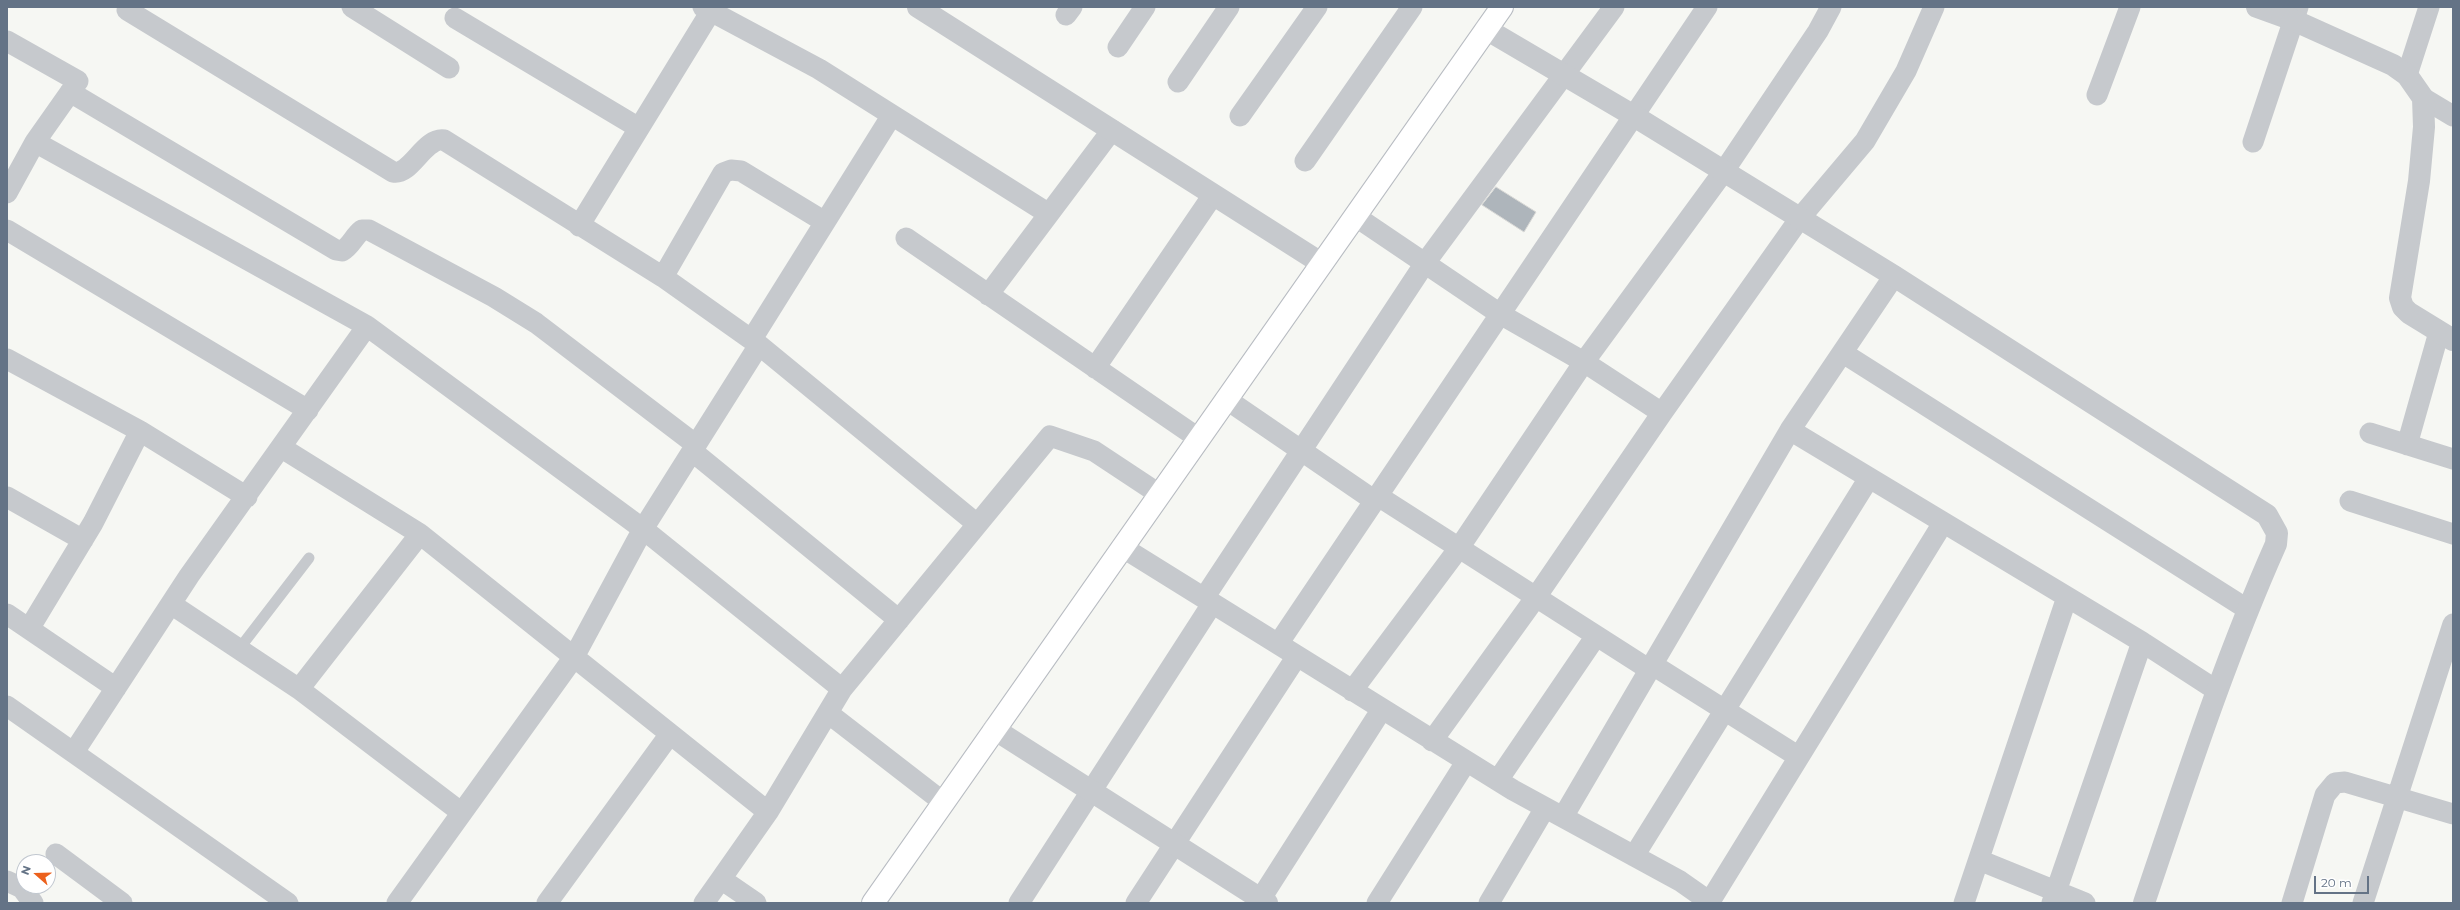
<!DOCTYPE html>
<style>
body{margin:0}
#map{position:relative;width:2460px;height:910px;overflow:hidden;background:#f6f7f3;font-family:Montserrat,sans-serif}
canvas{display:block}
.frame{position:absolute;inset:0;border:8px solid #647386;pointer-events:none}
.north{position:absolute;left:16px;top:854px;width:40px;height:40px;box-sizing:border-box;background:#fff;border:1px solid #c1c7cf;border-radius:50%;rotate:290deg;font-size:11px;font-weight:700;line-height:16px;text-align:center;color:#647386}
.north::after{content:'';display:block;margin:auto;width:14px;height:18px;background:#ec611d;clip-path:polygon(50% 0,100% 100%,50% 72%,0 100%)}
.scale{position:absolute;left:2314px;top:876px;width:55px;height:18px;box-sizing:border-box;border:2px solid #647386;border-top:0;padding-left:5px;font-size:12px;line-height:14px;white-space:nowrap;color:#647386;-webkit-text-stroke:3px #fff;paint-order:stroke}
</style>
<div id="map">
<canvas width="2460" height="910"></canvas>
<div class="frame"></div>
<div class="north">N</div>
<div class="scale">20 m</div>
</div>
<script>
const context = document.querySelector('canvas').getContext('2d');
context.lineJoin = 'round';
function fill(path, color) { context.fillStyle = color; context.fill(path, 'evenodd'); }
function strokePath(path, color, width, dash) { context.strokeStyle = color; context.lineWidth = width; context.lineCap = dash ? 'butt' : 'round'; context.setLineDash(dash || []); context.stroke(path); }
const building = new Path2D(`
 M 1496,187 L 1536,212 L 1524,232 L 1482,205 Z`);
const service = new Path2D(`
 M 239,649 L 309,558`);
const minor = new Path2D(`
 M 352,7 L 449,68
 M 703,7 L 819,69 L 1049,214
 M 127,10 L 393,172 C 411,176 424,137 444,140 L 663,277 L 759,345
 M 1066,15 L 1072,7
 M 455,18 L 639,128
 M 7,41 L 78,81 L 35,142
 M 1118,47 L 1145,7
 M 2407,75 L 2429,7
 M 1178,82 L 1229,7
 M 70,92 L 336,250 L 342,251 C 351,246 354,236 362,230 L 369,230 L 494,297 L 536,323 L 695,444
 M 2097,95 L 2130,7
 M 2423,98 L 2453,116
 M 1240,116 L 1317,7
 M 2253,142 L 2298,7
 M 1305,161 L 1412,7
 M 7,193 L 35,142 L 367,326
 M 1355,216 L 1500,314 L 1584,362 L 1662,413
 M 579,226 L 711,11
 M 7,230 L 308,410
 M 906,238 L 1198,438
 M 663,277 L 723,173 L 731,170 L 741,171 L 825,222
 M 988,295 L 1112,130
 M 752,339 L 892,115
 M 1843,353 L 2247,609
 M 7,359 L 140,431 L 247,497
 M 1095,368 L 1213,195
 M 1226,399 L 1375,501
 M 1790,430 L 2142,642 L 2216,690
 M 2370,433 L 2453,459
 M 2407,445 L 2439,332
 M 282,448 L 420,534
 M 692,451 L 899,620
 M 1378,496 L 1650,670
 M 7,497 L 83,540
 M 2350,501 L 2453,534
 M 1122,547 L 1513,790 L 1680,881 L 1710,902
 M 1204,598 L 1425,263 L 1614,7
 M 171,604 L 299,689 L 420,534 L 768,812
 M 7,614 L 116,688
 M 29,629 L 93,523 L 140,431
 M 1278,644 L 1707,7
 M 1653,665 L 1799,757
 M 299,689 L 462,813
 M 842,689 L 1050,436 L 1094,451 L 1159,494
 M 1352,691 L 1459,548 L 1584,362 L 1724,171 L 1818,31 L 1831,7
 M 7,706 L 288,903
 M 828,713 L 943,802
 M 1432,741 L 1536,597 L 1662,413 L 1800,218 L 1865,141 L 1906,71 L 1934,7
 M 74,752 L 189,576 L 367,326 L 643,529 L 842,689 L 768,812 L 721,879 L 756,903
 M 1498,780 L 1596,636
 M 1563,817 L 1790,430 L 1894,276
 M 56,854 L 122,903
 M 1634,856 L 1869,478
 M 1979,860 L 2085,903
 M 7,881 L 22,888 L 33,903
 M 397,903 L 574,657 L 643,529 L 759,345 L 977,524
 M 547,903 L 670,734
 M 704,903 L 721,879
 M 1019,903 L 1212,604
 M 1136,903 L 1297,656
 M 1258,903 L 1382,709
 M 1377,903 L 1466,762
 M 1489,903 L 1545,808
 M 1709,903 L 1943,523
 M 1964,903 L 2067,597
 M 2052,903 L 2142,642
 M 2292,903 L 2325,795 L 2335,783 L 2345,782 L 2453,814
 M 2363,903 L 2453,624`);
const tertiary = new Path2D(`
 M 918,7 L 1321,263
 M 2257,7 L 2293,20 L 2393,65 L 2407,75 L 2423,98 L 2424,127 L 2419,181 L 2400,298 L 2403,307 L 2409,313 L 2453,340
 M 1486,29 L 1634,116 L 1894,276 L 2267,515 L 2277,533 L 2276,544 C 2224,661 2185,782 2144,903
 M 994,729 L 1267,903`);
const secondary = new Path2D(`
 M 873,903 L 1502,7`);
fill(building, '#aeb5bb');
strokePath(building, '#d8d8d5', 1);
strokePath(secondary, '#b8bcc2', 24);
strokePath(service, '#c6c9cd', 11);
strokePath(minor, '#c6c9cd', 21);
strokePath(tertiary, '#c6c9cd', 22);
strokePath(secondary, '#fff', 22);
</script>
